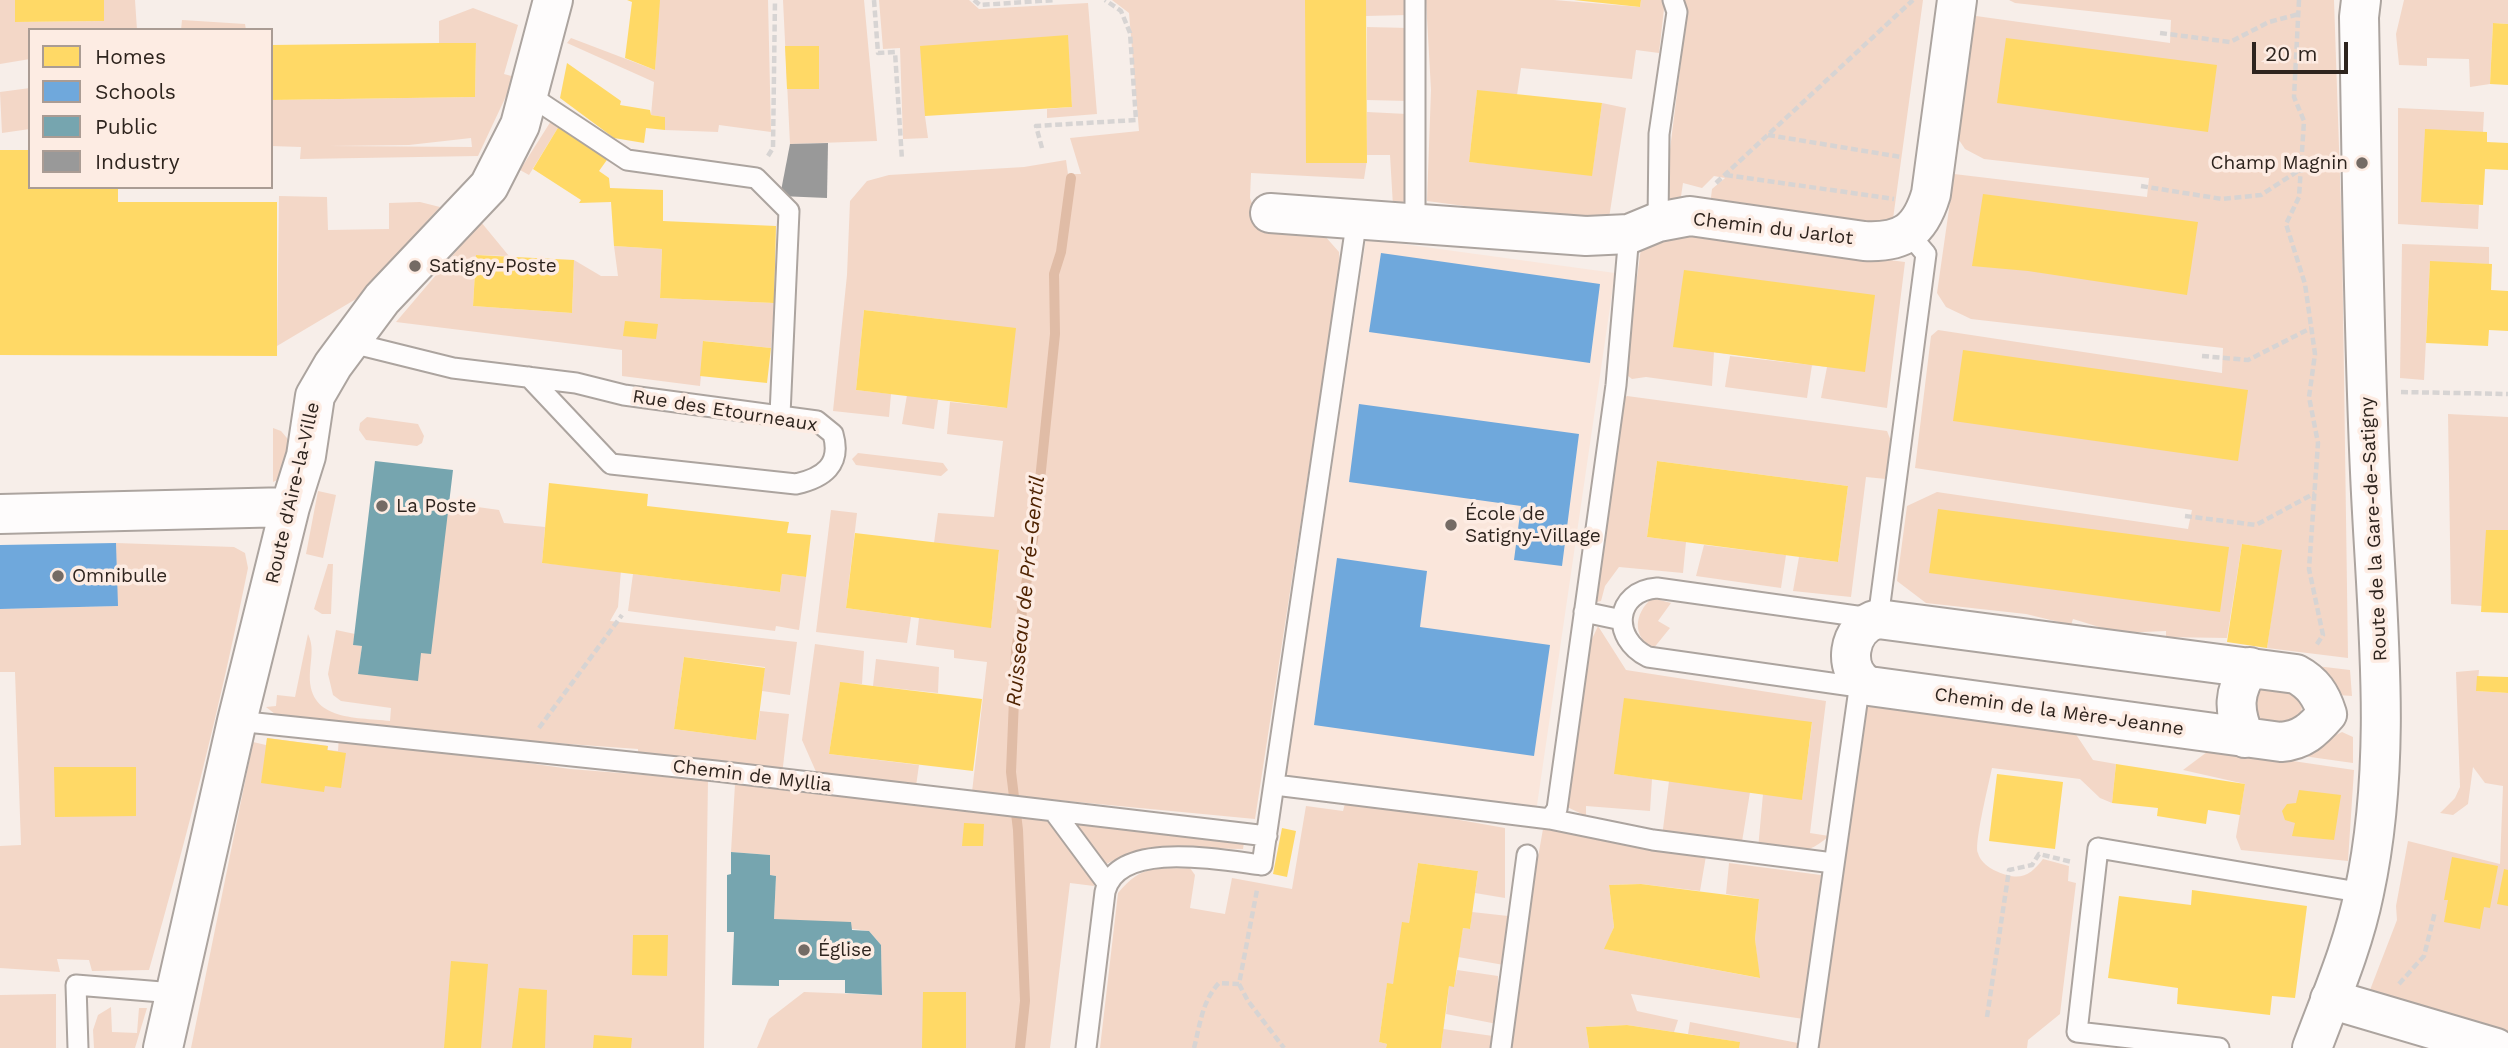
<!DOCTYPE html>
<meta charset="utf-8">
<style>
body{margin:0}
#map{position:relative;width:2508px;height:1048px;overflow:hidden;background:#f7eee9;font-family:"Work Sans",sans-serif}
canvas{display:block}
.legend{position:absolute;left:28px;top:28px;width:245px;height:161px;box-sizing:border-box;background:#fdece3;border:2px solid #aa9c94;margin:0;padding:9px 12px;list-style:none;font-size:21px;color:#2e241e}
.legend li{display:flex;align-items:center;gap:14px;height:35px}
.legend b{width:35px;border:2px solid #aa9c94}
.scale{position:absolute;left:2252px;top:42px;width:96px;height:32px;box-sizing:border-box;border:4px solid #2e241e;border-top:0;padding-left:9px;font-size:21px;line-height:24px;white-space:nowrap;color:#2e241e;-webkit-text-stroke:5px #fdece3;paint-order:stroke}
</style>
<div id="map">
<canvas width="2508" height="1048"></canvas>
<ul class="legend">
<li><b style="height:19px;background:#ffd966"></b>Homes</li>
<li><b style="height:19px;background:#6fa8dc"></b>Schools</li>
<li><b style="height:19px;background:#76a5af"></b>Public</li>
<li><b style="height:19px;background:#999"></b>Industry</li>
</ul>
<div class="scale">20 m</div>
</div>
<script>
const context = document.querySelector('canvas').getContext('2d');
context.lineJoin = 'round';
function fill(path, color) { context.fillStyle = color; context.fill(path, 'evenodd'); }
function strokePath(path, color, width, dash) { context.strokeStyle = color; context.lineWidth = width; context.lineCap = dash ? 'butt' : 'round'; context.setLineDash(dash || []); context.stroke(path); }
function label(font, color, halo, rows, align = 'center') {
  context.font = font + ' "Work Sans",sans-serif'; context.lineWidth = 7; context.setLineDash([]); context.textBaseline = 'middle'; context.strokeStyle = halo; context.fillStyle = color; for (const [text, x, y, turn = 0] of rows) {
    context.save(); context.translate(x, y); context.rotate((+turn || 0) * Math.PI / 180); context.textAlign = isNaN(turn) ? turn : align; if (halo) context.strokeText(text, 0, 0); context.fillText(text, 0, 0); context.restore();
  }
}
const built = new Path2D(`
 M 1366,239 L 1615,273 L 1536,812 L 1286,777 Z`);
const green = new Path2D(`
 M 0,0 L 15,0 L 15,22 L 104,21 L 104,0 L 135,0 L 137,30 L 30,30 L 30,59 L 0,64 Z
 M 659,0 L 768,0 L 771,132 L 719,125 L 718,132 L 665,130 L 665,117 L 651,115 L 654,82 L 567,43 L 571,38 L 655,70 Z
 M 783,0 L 864,0 L 877,141 L 790,144 Z
 M 879,0 L 969,0 L 979,9 L 1088,3 L 1097,114 L 1047,118 L 1047,109 L 1072,107 L 1067,35 L 925,116 L 928,138 L 903,139 L 900,48 L 883,49 Z
 M 1112,0 L 1305,0 L 1367,160 L 1364,179 L 1251,173 L 1250,198 L 1260,224 L 1324,235 L 1339,252 L 1340,267 L 1255,819 L 972,792 L 987,662 L 954,658 L 954,650 L 916,645 L 919,618 L 991,627 L 999,551 L 934,543 L 938,513 L 994,517 L 1003,441 L 947,434 L 950,402 L 1007,408 L 948,320 L 864,310 L 856,390 L 891,394 L 889,417 L 833,411 L 847,275 L 850,201 L 867,181 L 889,175 L 1024,167 L 1066,160 L 1068,174 L 1081,174 L 1070,138 L 1139,131 L 1129,13 Z
 M 1366,0 L 1408,0 L 1408,15 L 1366,16 Z
 M 1426,0 L 1554,0 L 1640,7 L 1641,0 L 1665,0 L 1659,53 L 1636,50 L 1632,79 L 1521,68 L 1517,95 L 1477,91 L 1469,162 L 1592,173 L 1602,103 L 1626,108 L 1609,218 L 1540,216 L 1427,201 L 1431,90 Z
 M 1682,0 L 1923,0 L 1893,219 L 1884,224 L 1710,206 L 1712,189 L 1725,178 L 1714,176 L 1702,188 L 1683,183 L 1680,203 L 1664,198 L 1686,20 Z
 M 2009,0 L 2334,0 L 2342,236 L 2348,658 L 2267,648 L 2281,550 L 2242,544 L 2227,638 L 2166,637 L 2166,631 L 2119,633 L 2073,619 L 2071,625 L 2026,614 L 1926,603 L 1897,581 L 1907,506 L 1937,492 L 2188,529 L 2192,510 L 1915,468 L 1931,336 L 1938,330 L 2222,373 L 2223,348 L 1971,319 L 1946,307 L 1937,293 L 1954,174 L 2147,197 L 2149,178 L 1984,159 L 1965,149 L 1955,134 L 1976,16 L 2170,43 L 2171,20 L 2015,3 Z
 M 2404,0 L 2508,0 L 2508,24 L 2493,23 L 2490,84 L 2470,87 L 2469,59 L 2427,58 L 2427,66 L 2399,65 L 2396,34 Z
 M 473,8 L 518,25 L 504,74 L 515,77 L 478,156 L 300,159 L 301,147 L 271,146 L 271,100 L 475,97 L 476,43 L 439,43 L 439,21 ZM 471,138 L 472,147 L 329,146 L 409,145 Z
 M 182,20 L 245,24 L 246,30 L 181,30 Z
 M 1367,27 L 1409,28 L 1408,101 L 1367,100 Z
 M 30,88 L 30,129 L 2,133 L 0,92 Z
 M 2398,108 L 2484,112 L 2483,132 L 2425,130 L 2423,202 L 2479,205 L 2478,229 L 2398,224 Z
 M 1367,112 L 1407,114 L 1406,198 L 1401,205 L 1393,206 L 1390,155 L 1367,155 Z
 M 551,121 L 559,126 L 529,175 L 520,170 Z
 M 279,196 L 327,197 L 328,230 L 389,229 L 389,203 L 420,202 L 440,207 L 356,299 L 277,346 Z
 M 481,222 L 509,256 L 476,255 L 473,306 L 572,313 L 574,260 L 601,276 L 618,276 L 614,246 L 662,249 L 660,298 L 774,303 L 771,348 L 704,341 L 700,386 L 622,376 L 622,350 L 396,322 Z
 M 1689,235 L 1905,262 L 1887,408 L 1821,398 L 1827,367 L 1714,352 L 1712,386 L 1646,377 L 1632,379 L 1624,373 L 1641,248 Z
 M 2402,244 L 2489,247 L 2489,264 L 2430,262 L 2424,380 L 2400,378 Z
 M 1730,356 L 1812,365 L 1807,398 L 1725,387 Z
 M 907,395 L 938,400 L 934,429 L 902,424 Z
 M 1627,396 L 1887,431 L 1891,441 L 1886,479 L 1866,477 L 1851,597 L 1793,591 L 1799,557 L 1838,562 L 1848,486 L 1657,461 L 1647,537 L 1686,542 L 1683,573 L 1619,567 L 1605,586 L 1601,601 L 1592,603 L 1620,400 Z
 M 2448,414 L 2508,417 L 2508,530 L 2482,606 L 2451,604 Z
 M 367,417 L 418,424 L 424,436 L 422,443 L 417,446 L 366,440 L 359,430 L 360,423 Z
 M 273,428 L 281,431 L 292,444 L 280,479 L 273,482 Z
 M 858,453 L 943,463 L 948,470 L 941,476 L 856,465 L 852,459 Z
 M 318,491 L 336,495 L 323,558 L 306,554 Z
 M 449,503 L 499,510 L 504,523 L 545,527 L 542,563 L 621,570 L 618,607 L 610,621 L 797,642 L 790,695 L 762,691 L 765,667 L 684,657 L 674,729 L 756,740 L 760,711 L 789,714 L 782,775 L 638,759 L 638,749 L 499,739 L 275,714 L 266,707 L 276,706 L 277,695 L 295,697 L 308,634 C 314,646 311,658 310,671 C 306,721 354,717 390,721 L 391,708 L 341,701 L 333,695 L 328,674 L 336,630 L 355,634 L 353,645 L 362,646 L 358,674 L 421,653 Z
 M 831,510 L 857,513 L 846,608 L 911,617 L 907,643 L 816,632 Z
 M 116,543 L 234,547 L 245,553 L 248,568 C 221,703 187,837 149,970 L 92,971 L 89,960 L 57,959 L 60,972 L 0,968 L 0,846 L 21,845 L 15,672 L 0,672 L 0,609 L 117,606 Z
 M 1704,545 L 1786,555 L 1781,588 L 1696,576 Z
 M 328,564 L 333,564 L 331,614 L 322,614 L 314,609 Z
 M 633,574 L 780,592 L 782,574 L 806,577 L 799,630 L 776,626 L 775,631 L 628,611 Z
 M 1652,598 L 1671,603 L 1658,621 L 1670,628 L 1653,649 C 1632,636 1634,614 1652,598 Z
 M 1598,626 L 1626,670 L 1826,701 L 1810,833 L 1829,836 C 1805,858 1788,852 1758,849 L 1763,794 L 1802,799 L 1812,723 L 1614,774 L 1652,779 L 1650,811 L 1586,806 L 1586,816 L 1563,805 L 1581,663 Z
 M 815,644 L 864,651 L 862,684 L 840,683 L 829,754 L 919,765 L 916,786 L 817,774 L 802,740 Z
 M 876,659 L 939,667 L 938,693 L 873,686 Z
 M 2308,665 L 2350,670 L 2352,696 L 2338,695 Z
 M 2479,670 L 2477,691 L 2508,693 L 2508,1038 L 2448,1022 L 2370,990 L 2397,920 L 2396,906 L 2408,841 L 2500,864 L 2503,786 L 2485,783 L 2473,767 L 2468,804 L 2453,815 L 2440,813 L 2455,798 L 2460,787 L 2456,672 Z
 M 2290,683 C 2306,707 2306,708 2289,731 L 2251,721 L 2256,686 Z
 M 1866,704 L 2075,733 L 2093,760 L 2116,764 L 2112,803 L 2100,798 L 2080,779 L 1992,768 C 1989,783 1974,844 1978,853 C 1981,865 1996,872 2007,875 C 2024,880 2033,872 2043,859 L 2069,866 L 2068,881 L 2076,883 L 2060,1014 L 2028,1040 L 2027,1048 L 1819,1048 Z
 M 2342,732 L 2353,737 L 2353,763 L 2296,755 Z
 M 339,736 L 570,769 L 708,780 L 704,1048 L 191,1048 L 253,742 L 266,745 L 267,738 L 328,746 L 328,750 L 338,751 Z
 M 2211,749 L 2354,770 L 2348,861 L 2241,850 L 2236,837 L 2245,784 L 2183,770 Z
 M 1669,781 L 1750,792 L 1741,848 L 1662,837 Z
 M 735,784 L 1057,822 L 1094,876 L 1094,886 L 1070,883 L 1050,1048 L 757,1048 L 769,1019 L 804,992 L 882,995 L 881,945 L 869,931 L 774,919 L 776,876 L 770,875 L 770,855 L 731,852 Z
 M 1346,800 L 1505,828 L 1505,898 L 1475,893 L 1478,871 L 1418,863 L 1409,923 L 1393,984 L 1387,984 L 1379,1042 L 1387,1044 L 1386,1048 L 1100,1048 L 1118,893 C 1142,864 1156,869 1190,868 L 1195,875 L 1190,908 L 1225,914 L 1232,878 L 1292,889 L 1306,806 L 1343,811 Z
 M 1068,823 L 1244,843 L 1243,849 C 1196,849 1142,839 1101,868 Z
 M 1543,829 L 1706,856 L 1700,891 L 1641,884 L 1609,885 L 1614,927 L 1605,949 L 1759,978 L 1755,939 L 1759,899 L 1726,894 L 1729,863 L 1821,875 L 1804,1019 L 1631,994 L 1637,1011 L 1678,1020 L 1674,1032 L 1627,1025 L 1586,1027 L 1589,1048 L 1512,1048 L 1518,970 Z
 M 1472,912 L 1508,916 L 1504,965 L 1458,957 L 1463,928 L 1470,929 Z
 M 1457,970 L 1498,976 L 1497,1024 L 1446,1014 L 1449,986 L 1454,986 Z
 M 56,994 L 56,1048 L 0,1048 L 0,995 Z
 M 111,1007 L 112,1032 L 137,1033 L 139,1008 L 147,1008 L 135,1048 L 94,1048 L 93,1030 L 98,1015 Z
 M 1690,1022 L 1798,1043 L 1798,1048 L 1739,1048 L 1739,1042 L 1688,1034 Z
 M 1443,1029 L 1493,1036 L 1491,1048 L 1441,1048 Z`);
const homes = new Path2D(`
 M 15,0 L 104,0 L 104,21 L 15,22 Z
 M 627,0 L 660,0 L 655,70 L 625,58 L 632,2 Z
 M 1305,0 L 1366,0 L 1367,163 L 1306,163 Z
 M 1574,0 L 1641,0 L 1640,7 Z
 M 2493,23 L 2508,24 L 2508,85 L 2490,84 Z
 M 1068,35 L 1072,107 L 925,116 L 920,46 Z
 M 2006,38 L 2217,65 L 2208,132 L 1997,103 Z
 M 439,43 L 476,43 L 475,97 L 271,100 L 271,45 Z
 M 785,46 L 819,46 L 819,89 L 787,89 Z
 M 567,63 L 621,101 L 620,105 L 650,110 L 651,115 L 665,117 L 665,130 L 646,128 L 644,143 L 614,138 L 560,98 Z
 M 1477,90 L 1602,103 L 1592,176 L 1469,162 Z
 M 559,126 L 609,157 L 599,171 L 609,178 L 610,188 L 663,190 L 663,221 L 776,226 L 774,303 L 660,298 L 662,249 L 614,246 L 611,202 L 579,203 L 581,200 L 533,169 Z
 M 2425,129 L 2487,132 L 2487,142 L 2508,143 L 2508,170 L 2485,169 L 2483,205 L 2421,202 Z
 M 0,150 L 30,150 L 30,187 L 118,187 L 118,202 L 277,202 L 277,356 L 0,355 Z
 M 1983,194 L 2198,222 L 2187,295 L 2028,271 L 1972,266 Z
 M 476,255 L 574,260 L 572,313 L 473,306 Z
 M 2430,261 L 2492,264 L 2491,290 L 2508,291 L 2508,331 L 2489,330 L 2488,346 L 2426,343 Z
 M 1684,270 L 1875,295 L 1865,372 L 1673,347 Z
 M 864,310 L 1016,328 L 1007,408 L 856,390 Z
 M 625,321 L 658,324 L 656,339 L 623,336 Z
 M 703,341 L 771,348 L 767,383 L 700,376 Z
 M 1963,350 L 2248,390 L 2238,461 L 1953,421 Z
 M 1657,461 L 1848,486 L 1838,562 L 1647,537 Z
 M 549,483 L 648,494 L 647,506 L 789,522 L 787,533 L 811,535 L 806,577 L 782,574 L 780,592 L 542,563 Z
 M 1938,509 L 2229,547 L 2220,612 L 1929,573 Z
 M 2486,530 L 2508,530 L 2508,613 L 2481,612 Z
 M 855,533 L 999,550 L 991,628 L 846,608 Z
 M 2242,544 L 2282,550 L 2267,648 L 2227,642 Z
 M 684,657 L 765,668 L 756,740 L 674,729 Z
 M 2477,676 L 2508,677 L 2508,693 L 2476,691 Z
 M 840,682 L 982,699 L 973,771 L 829,754 Z
 M 1624,698 L 1812,722 L 1802,800 L 1614,774 Z
 M 267,738 L 328,746 L 327,750 L 346,753 L 341,788 L 325,786 L 324,792 L 261,783 Z
 M 2116,764 L 2245,784 L 2240,815 L 2208,810 L 2206,824 L 2157,816 L 2158,808 L 2112,803 Z
 M 54,767 L 136,767 L 136,816 L 55,817 Z
 M 1997,774 L 2063,782 L 2055,849 L 1989,841 Z
 M 2299,790 L 2341,795 L 2334,840 L 2292,836 L 2295,823 L 2285,820 L 2282,811 L 2287,804 L 2296,803 Z
 M 964,823 L 984,824 L 983,846 L 962,846 Z
 M 1282,828 L 1296,831 L 1287,877 L 1273,874 Z
 M 2452,857 L 2498,866 L 2490,908 L 2484,907 L 2480,929 L 2444,922 L 2448,900 L 2444,900 Z
 M 1418,863 L 1478,871 L 1470,929 L 1463,928 L 1454,987 L 1449,986 L 1441,1048 L 1386,1048 L 1387,1044 L 1379,1042 L 1387,983 L 1393,984 L 1402,922 L 1409,923 Z
 M 2504,869 L 2508,870 L 2508,906 L 2497,904 Z
 M 1641,884 L 1759,899 L 1755,939 L 1760,978 L 1604,949 L 1614,927 L 1609,885 Z
 M 2192,890 L 2307,906 L 2295,998 L 2272,996 L 2270,1015 L 2177,1004 L 2178,988 L 2108,978 L 2119,896 L 2191,905 Z
 M 633,935 L 668,935 L 667,976 L 632,975 Z
 M 451,961 L 488,964 L 481,1048 L 444,1048 Z
 M 519,988 L 547,990 L 545,1048 L 512,1048 Z
 M 923,992 L 966,992 L 966,1048 L 922,1048 Z
 M 1627,1025 L 1740,1042 L 1739,1048 L 1589,1048 L 1586,1027 Z
 M 594,1035 L 632,1038 L 631,1048 L 593,1048 Z`);
const schools = new Path2D(`
 M 1381,253 L 1600,284 L 1590,363 L 1369,332 Z
 M 1359,404 L 1579,434 L 1562,566 L 1514,560 L 1521,506 L 1349,482 Z
 M 116,543 L 118,606 L 0,609 L 0,545 Z
 M 1337,558 L 1427,571 L 1420,627 L 1550,645 L 1534,756 L 1314,725 Z`);
const public = new Path2D(`
 M 375,461 L 453,470 L 431,654 L 421,653 L 418,681 L 358,674 L 362,646 L 353,645 Z
 M 731,852 L 770,855 L 770,875 L 776,876 L 774,919 L 851,922 L 852,930 L 869,931 L 881,945 L 882,995 L 845,993 L 845,980 L 779,980 L 779,986 L 732,985 L 734,932 L 727,932 L 727,875 L 731,874 Z`);
const industry = new Path2D(`
 M 828,143 L 827,198 L 780,196 L 790,144 Z`);
const stream = new Path2D(`
 M 1020,1048 L 1025,1001 L 1018,830 L 1011,772 L 1016,651 L 1036,519 L 1055,334 L 1054,274 L 1061,252 L 1071,178`);
const path = new Path2D(`
 M 874,0 L 878,53 L 895,52 L 902,160
 M 974,0 L 980,5 L 1055,0
 M 2299,0 L 2294,97 L 2304,121 L 2299,197 L 2286,224 L 2305,284 L 2315,354 L 2309,397 L 2318,443 L 2309,569 L 2323,635 L 2315,647
 M 2160,33 L 2230,42 L 2269,22 L 2299,14
 M 1768,135 L 1901,157
 M 1042,148 L 1036,126 L 1136,120 L 1130,33 L 1121,11 L 1105,0
 M 768,156 L 773,148 L 775,0
 M 1726,175 L 1894,199
 M 1716,183 L 1913,0
 M 2141,186 L 2222,199 L 2261,195 L 2301,169
 M 2202,356 L 2248,360 L 2311,328
 M 2401,392 L 2508,394
 M 2185,516 L 2256,525 L 2315,493
 M 539,728 L 622,615
 M 1239,984 L 1248,1001 L 1284,1048
 M 2399,984 L 2424,956 L 2435,912
 M 1987,1017 L 2009,870 L 2032,865 L 2039,854 L 2072,862
 M 1194,1048 C 1200,1025 1202,1001 1219,983 L 1239,984 L 1257,890`);
const lane = new Path2D(`
 M 529,95 L 627,160 L 756,178 L 789,211 L 780,415
 M 1658,222 L 1659,134 L 1677,12 L 1673,0
 M 1415,223 L 1415,0
 M 352,343 L 453,368 L 576,383 L 624,395 L 817,421 L 833,434 C 842,465 823,478 796,484 L 611,464 L 529,377
 M 1584,612 L 1622,620
 M 1859,687 L 1648,657 C 1610,638 1615,591 1657,588 L 1878,619 L 1926,254 L 1909,234
 M 237,721 L 716,771 L 1267,836
 M 1275,785 L 1550,819 L 1653,840 L 1833,863
 M 1055,813 L 1107,883
 M 1550,819 L 1557,809 L 1616,385 L 1629,234
 M 78,1048 L 76,985 L 174,993
 M 1086,1048 L 1105,892 C 1117,839 1222,860 1262,865 L 1357,218
 M 1501,1048 L 1527,855
 M 1808,1048 L 1860,682
 M 2219,1048 L 2077,1032 L 2098,848 L 2364,893`);
const street = new Path2D(`
 M 1270,213 L 1586,236 L 1629,234 L 1658,222 L 1690,216 L 1864,241 C 1903,243 1920,231 1931,194 L 1957,0
 M 0,514 L 290,507
 M 1878,619 L 2296,674 C 2313,683 2321,695 2327,714 C 2313,730 2303,740 2281,742 L 1869,686 C 1841,673 1847,626 1878,619 Z
 M 2245,738 C 2233,710 2233,692 2250,667
 M 2330,999 L 2496,1048
 M 163,1048 L 237,721 L 290,507 L 306,456 L 315,396 L 333,365 L 382,299 L 489,186 L 520,125 L 553,0`);
const secondary = new Path2D(`
 M 2312,1048 C 2331,997 2353,947 2364,893 C 2394,754 2376,612 2370,472 C 2363,320 2362,168 2359,17 L 2361,0`);
const markers = [
 [2362,163,7,"#746b65"],
 [415,266,7,"#746b65"],
 [382,506,7,"#746b65"],
 [1451,525,7,"#746b65"],
 [58,576,7,"#746b65"],
 [804,950,7,"#746b65"]
];
const poiNames = [
 ["Champ Magnin",2348,163,"right"],
 ["Satigny-Poste",429,266],
 ["La Poste",396,506],
 ["École de",1465,514],
 ["Satigny-Village",1465,536],
 ["Omnibulle",72,576],
 ["Église",818,950]
];
const streetNames = [
 ["Chemin du Jarlot",1773,229,7],
 ["Rue des Etourneaux",725,411,9],
 ["Route d'Aire-la-Ville",293,493,-77],
 ["Route de la Gare-de-Satigny",2374,529,-93],
 ["Chemin de la Mère-Jeanne",2059,712,8],
 ["Chemin de Myllia",752,776,7]
];
const waterNames = [
 ["Ruisseau de Pré-Gentil",1026,591,-84]
];
fill(built, '#fae6db');
fill(green, '#f3d7c7');
fill(homes, '#ffd966');
fill(schools, '#6fa8dc');
fill(public, '#76a5af');
fill(industry, '#999');
strokePath(stream, '#e0bca6', 10);
strokePath(lane, '#aca49f', 23);
strokePath(street, '#aca49f', 42);
strokePath(secondary, '#aca49f', 42);
strokePath(path, '#d7d4d3', 4.5, [7, 3.5]);
strokePath(lane, '#fefcfc', 19);
strokePath(street, '#fefcfc', 38);
strokePath(secondary, '#fefcfc', 38);
for (const [x, y, r, color] of markers) { const dot = new Path2D(); dot.arc(x, y, r, 0, 2 * Math.PI); context.fillStyle = color; context.fill(dot); strokePath(dot, '#fdece3', 2.5); }
label('19px', '#2e241e', '#fdece3', poiNames, 'left');
label('19px', '#2e241e', '#fdece3', streetNames);
label('italic 21px', '#4f2301', '#fdece3', waterNames);
</script>
